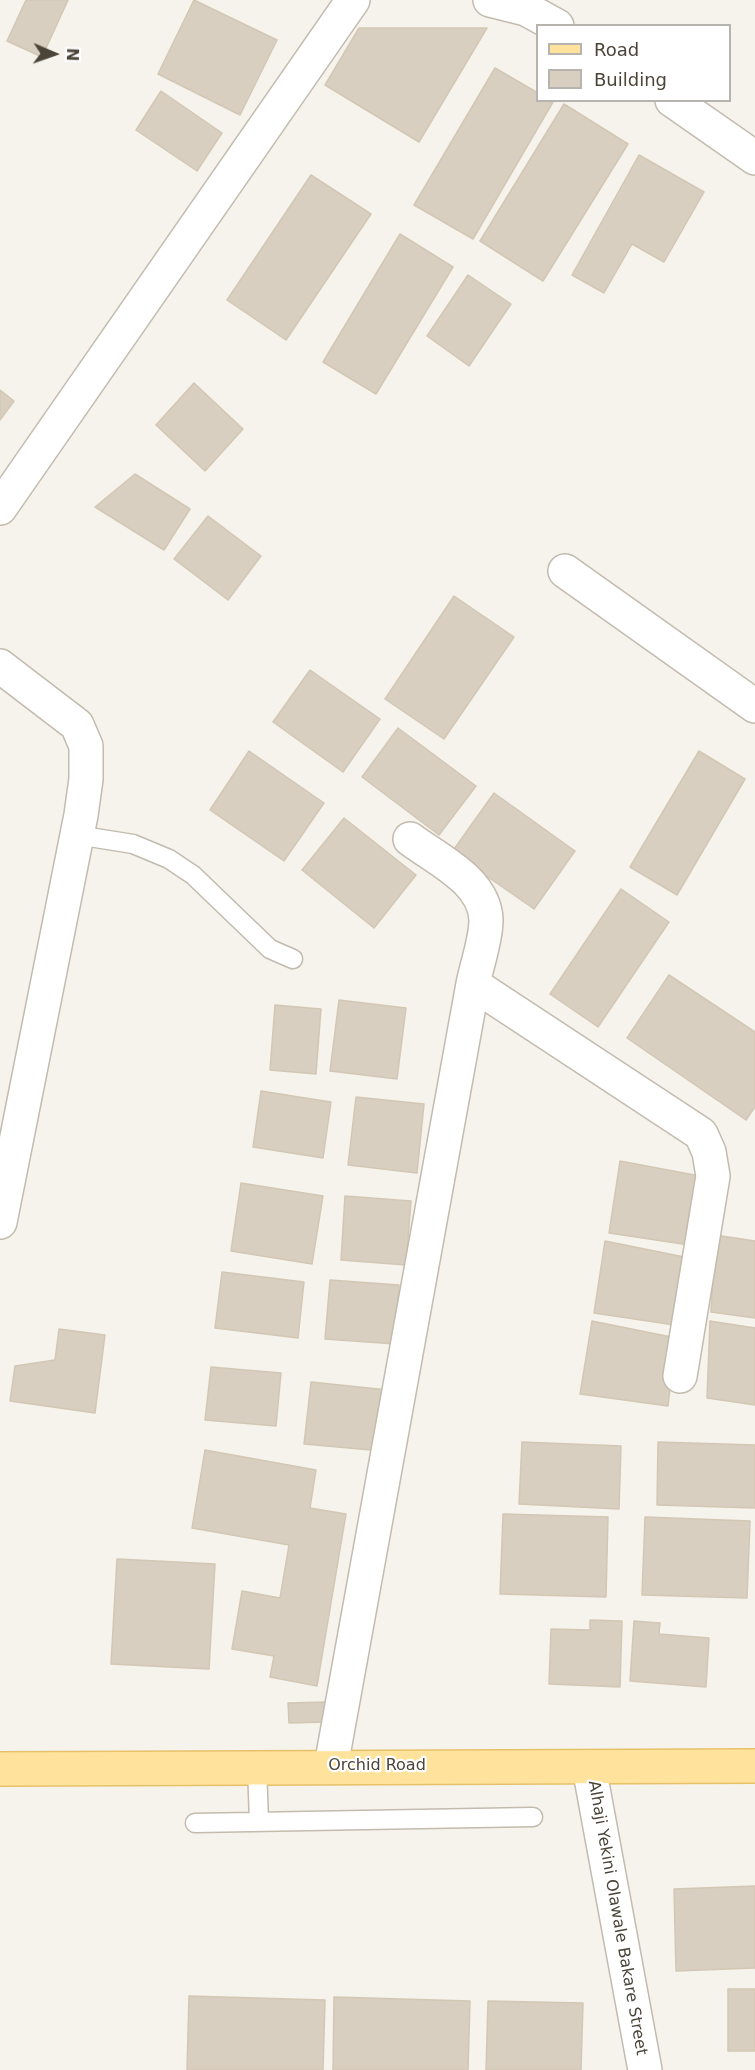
<!DOCTYPE html>
<style>
body{margin:0}
#map{position:relative;width:755px;height:2070px;overflow:hidden;background:#f6f3ec;font-family:"DejaVu Sans",sans-serif}
canvas{display:block}
.legend{position:absolute;left:536px;top:24px;width:195px;height:78px;box-sizing:border-box;background:#fff;border:2px solid #b7b4b0;margin:0;padding:8px 10px;list-style:none;font-size:18px;color:#4b4439}
.legend li{display:flex;align-items:center;gap:12px;height:30px}
.legend b{width:30px;border:2px solid #b7b4b0}
.north{position:absolute;left:24px;top:24px;width:60px;height:60px;-webkit-text-stroke:4px #fff;paint-order:stroke;rotate:92deg;font-size:16px;font-weight:700;line-height:24px;text-align:center;color:#4b4439}
.north::after{content:'';display:block;margin:auto;width:21px;height:27px;background:#4b4439;clip-path:polygon(50% 0,100% 100%,50% 72%,0 100%)}
</style>
<div id="map">
<canvas width="755" height="2070"></canvas>
<ul class="legend">
<li><b style="height:8px;background:#ffe39c"></b>Road</li>
<li><b style="height:16px;background:#d8cfc1"></b>Building</li>
</ul>
<div class="north">N</div>
</div>
<script>
const context = document.querySelector('canvas').getContext('2d');
context.lineJoin = 'round';
function fill(path, color) { context.fillStyle = color; context.fill(path, 'evenodd'); }
function strokePath(path, color, width, dash) { context.strokeStyle = color; context.lineWidth = width; context.lineCap = dash ? 'butt' : 'round'; context.setLineDash(dash || []); context.stroke(path); }
function label(font, color, halo, rows, align = 'center') {
  context.font = font + ' "DejaVu Sans",sans-serif'; context.lineWidth = 4.5; context.setLineDash([]); context.textBaseline = 'middle'; context.strokeStyle = halo; context.fillStyle = color; for (const [text, x, y, turn = 0] of rows) {
    context.save(); context.translate(x, y); context.rotate((+turn || 0) * Math.PI / 180); context.textAlign = isNaN(turn) ? turn : align; if (halo) context.strokeText(text, 0, 0); context.fillText(text, 0, 0); context.restore();
  }
}
const building = new Path2D(`
 M 26,0 L 68,0 L 42,57 L 7,41 Z
 M 194,0 L 277,40 L 240,115 L 158,74 Z
 M 359,28 L 487,28 L 419,142 L 325,85 Z
 M 495,68 L 538,93 L 538,100 L 553,102 L 473,239 L 414,205 Z
 M 161,91 L 222,133 L 197,171 L 136,130 Z
 M 564,104 L 628,144 L 543,281 L 480,241 Z
 M 639,155 L 704,192 L 664,262 L 632,244 L 604,293 L 572,275 Z
 M 311,175 L 371,214 L 286,340 L 227,300 Z
 M 400,234 L 453,267 L 376,394 L 323,362 Z
 M 468,275 L 511,304 L 469,366 L 427,336 Z
 M 194,383 L 243,429 L 205,471 L 156,425 Z
 M 0,390 L 14,401 L 0,420 Z
 M 135,474 L 190,509 L 164,550 L 95,507 Z
 M 208,516 L 261,556 L 228,600 L 174,559 Z
 M 454,596 L 514,637 L 444,739 L 385,699 Z
 M 310,670 L 380,719 L 343,772 L 273,722 Z
 M 398,728 L 476,786 L 439,835 L 362,777 Z
 M 249,751 L 324,803 L 284,861 L 210,810 Z
 M 699,751 L 745,779 L 677,895 L 630,867 Z
 M 494,793 L 575,851 L 534,909 L 452,852 Z
 M 344,818 L 416,875 L 374,928 L 302,870 Z
 M 621,889 L 669,922 L 598,1027 L 550,994 Z
 M 669,975 L 755,1032 L 755,1107 L 746,1120 L 627,1038 Z
 M 339,1000 L 406,1008 L 397,1079 L 330,1071 Z
 M 275,1005 L 321,1009 L 316,1074 L 270,1070 Z
 M 261,1091 L 331,1102 L 323,1158 L 253,1147 Z
 M 356,1097 L 424,1104 L 417,1173 L 348,1165 Z
 M 620,1161 L 705,1177 L 696,1246 L 609,1233 Z
 M 241,1183 L 323,1196 L 312,1264 L 231,1251 Z
 M 345,1196 L 411,1201 L 406,1265 L 341,1260 Z
 M 715,1235 L 755,1241 L 755,1318 L 711,1312 Z
 M 605,1241 L 689,1258 L 681,1326 L 594,1313 Z
 M 222,1272 L 304,1282 L 298,1338 L 215,1328 Z
 M 330,1280 L 399,1285 L 395,1344 L 325,1339 Z
 M 592,1321 L 676,1338 L 668,1406 L 580,1394 Z
 M 710,1321 L 755,1328 L 755,1405 L 707,1398 Z
 M 59,1329 L 105,1335 L 95,1413 L 10,1401 L 15,1366 L 55,1360 Z
 M 211,1367 L 281,1373 L 276,1426 L 205,1420 Z
 M 311,1382 L 388,1390 L 382,1451 L 304,1444 Z
 M 522,1442 L 621,1446 L 619,1509 L 519,1504 Z
 M 658,1442 L 755,1445 L 755,1508 L 657,1505 Z
 M 205,1450 L 316,1470 L 310,1508 L 346,1514 L 317,1686 L 270,1677 L 274,1656 L 232,1649 L 242,1591 L 280,1598 L 289,1545 L 192,1528 Z
 M 503,1514 L 608,1517 L 606,1597 L 500,1594 Z
 M 645,1517 L 750,1521 L 747,1598 L 642,1595 Z
 M 117,1559 L 215,1564 L 209,1669 L 111,1664 Z
 M 590,1620 L 622,1621 L 620,1687 L 549,1684 L 551,1629 L 590,1630 Z
 M 634,1621 L 660,1623 L 659,1634 L 709,1638 L 706,1687 L 630,1681 Z
 M 327,1702 L 327,1722 L 289,1723 L 288,1703 Z
 M 755,1886 L 755,1968 L 676,1971 L 674,1889 Z
 M 728,1989 L 755,1989 L 755,2051 L 728,2051 Z
 M 189,1996 L 325,2000 L 323,2070 L 187,2070 Z
 M 334,1997 L 470,2001 L 468,2070 L 333,2070 Z
 M 488,2001 L 583,2003 L 581,2070 L 486,2070 Z`);
const service = new Path2D(`
 M 77,835 L 133,844 L 169,859 L 193,875 L 270,949 L 293,959
 M 257,1766 L 259,1822
 M 195,1823 L 533,1817`);
const minor = new Path2D(`
 M 490,0 L 526,9 L 557,26
 M 672,100 L 755,158
 M 0,508 L 353,0
 M 565,571 L 755,706
 M 0,666 L 77,725 L 86,746 L 86,779 L 81,815 L 0,1222
 M 410,839 C 438,860 485,881 486,920 C 486,940 477,964 473,984
 M 331,1766 L 473,984 L 701,1134 L 709,1152 L 713,1176 L 680,1376
 M 589,1767 L 645,2070`);
const primary = new Path2D(`
 M 0,1769 L 755,1766`);
const streetNames = [
 ["Orchid Road",377,1766],
 ["Alhaji Yekini Olawale Bakare Street",617,1918,80]
];
fill(building, '#d8cfc1');
strokePath(building, '#d3c7b4', 1.5);
strokePath(service, '#c2bbae', 21);
strokePath(minor, '#c2bbae', 36);
strokePath(primary, '#e6c16a', 36);
strokePath(service, '#fff', 18);
strokePath(minor, '#fff', 33);
strokePath(primary, '#ffe39c', 33);
label('16px', '#4b4439', '#fff', streetNames);
</script>
